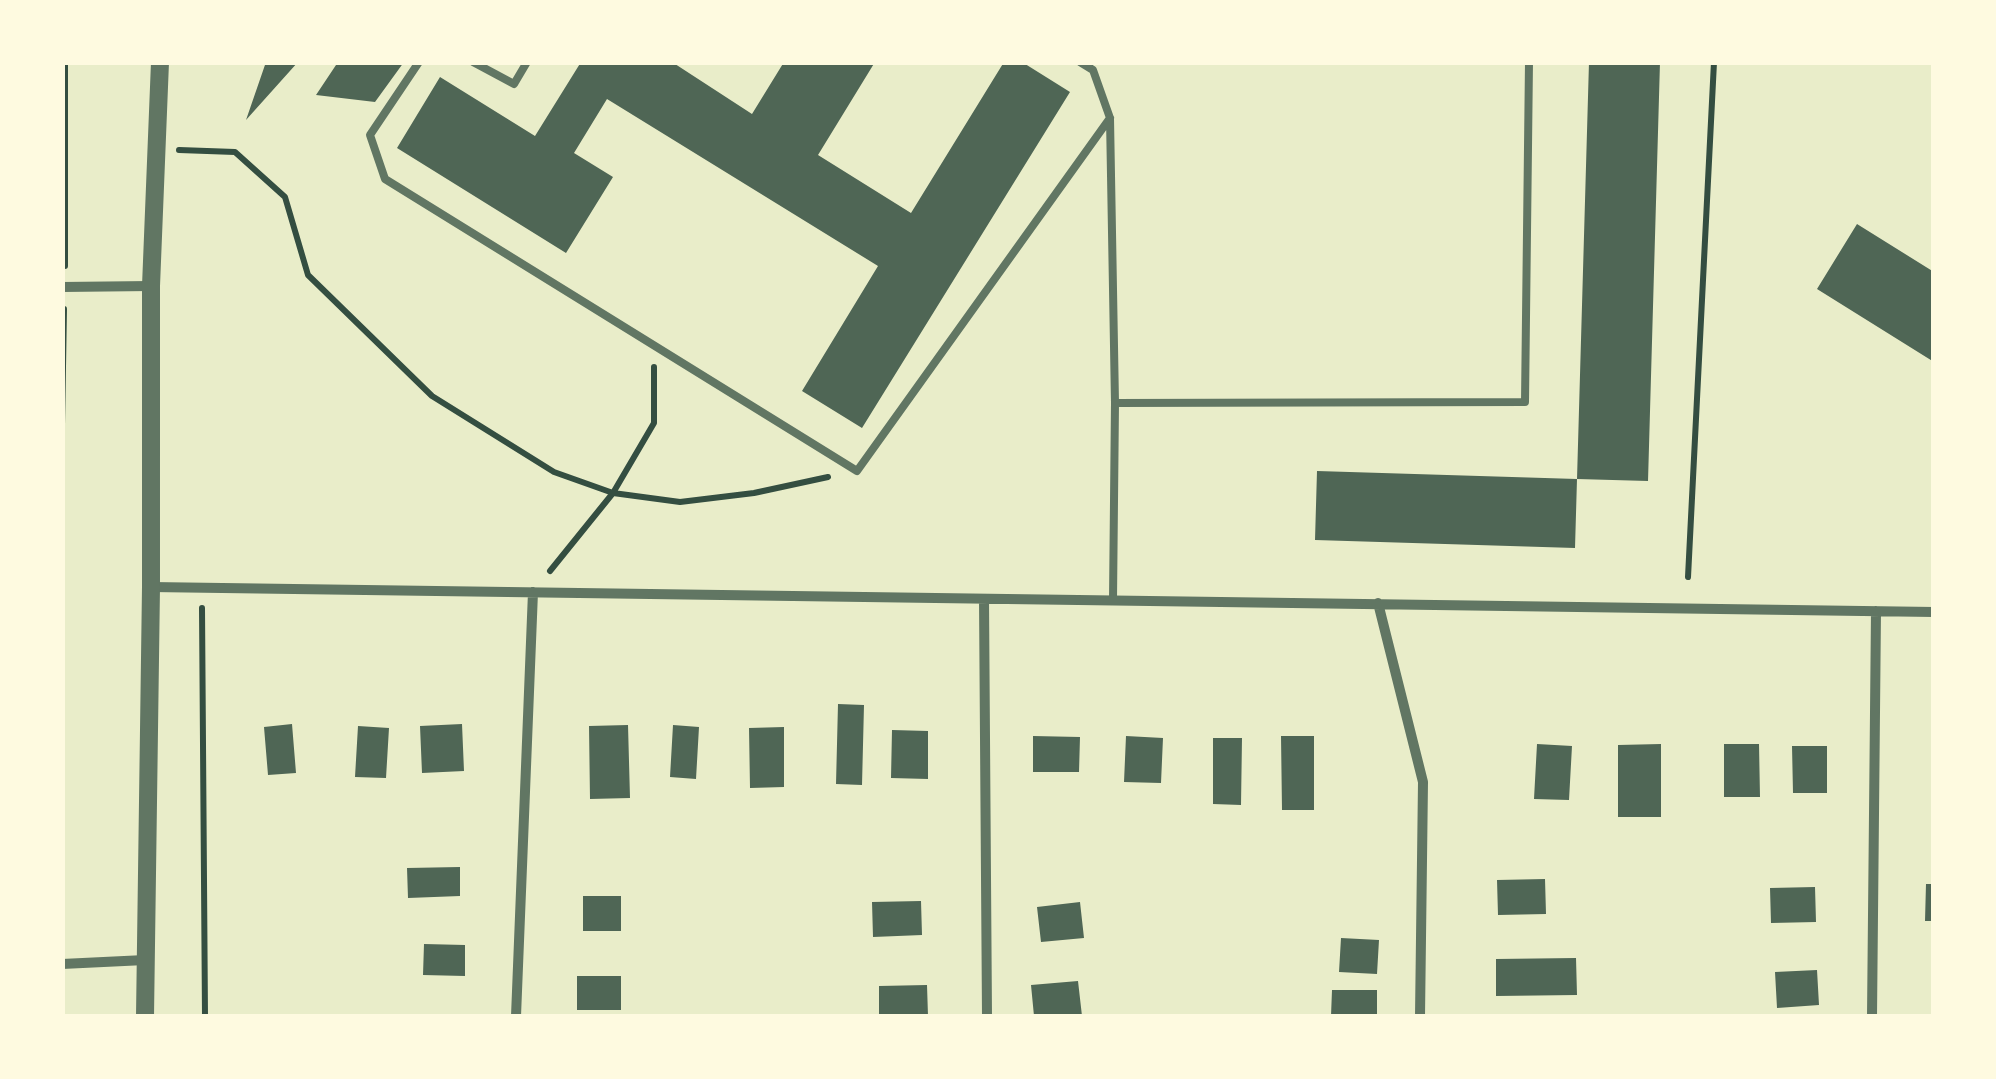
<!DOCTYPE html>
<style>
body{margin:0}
#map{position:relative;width:1996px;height:1079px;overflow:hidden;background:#e9edc9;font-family:"IBM Plex Sans",sans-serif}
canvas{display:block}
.frame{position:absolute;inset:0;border:65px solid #fefae0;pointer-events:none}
</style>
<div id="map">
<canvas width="1996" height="1079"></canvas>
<div class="frame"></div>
</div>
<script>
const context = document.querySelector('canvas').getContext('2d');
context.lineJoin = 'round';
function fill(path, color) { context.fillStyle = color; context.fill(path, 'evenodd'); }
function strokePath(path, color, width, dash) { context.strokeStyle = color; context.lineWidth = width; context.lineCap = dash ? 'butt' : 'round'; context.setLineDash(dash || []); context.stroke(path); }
const building = new Path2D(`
 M 266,62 L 298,62 L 246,120 Z
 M 338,62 L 404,62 L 375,102 L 316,95 Z
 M 581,62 L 672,62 L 752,114 L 784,62 L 875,62 L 818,155 L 911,213 L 1004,62 L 1022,62 L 1070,92 L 862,428 L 802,391 L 878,266 L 607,99 L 574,153 L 613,177 L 566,253 L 397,148 L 440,77 L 535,136 Z
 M 1589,62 L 1660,62 L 1648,481 L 1577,479 Z
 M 1857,224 L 1934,272 L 1934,362 L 1817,289 Z
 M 1317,471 L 1577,479 L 1575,548 L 1315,540 Z
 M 838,704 L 864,705 L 862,785 L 836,784 Z
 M 292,724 L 296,773 L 268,775 L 264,727 Z
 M 462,724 L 464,771 L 422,773 L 420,726 Z
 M 628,725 L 630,798 L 590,799 L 589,726 Z
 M 673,725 L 699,727 L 696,779 L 670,777 Z
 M 358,726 L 389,728 L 386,778 L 355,777 Z
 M 784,727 L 784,787 L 750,788 L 749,728 Z
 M 892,730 L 928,731 L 928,779 L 891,778 Z
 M 1033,736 L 1080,737 L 1079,772 L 1033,772 Z
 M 1126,736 L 1163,738 L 1161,783 L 1124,782 Z
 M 1281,736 L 1314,736 L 1314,810 L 1282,810 Z
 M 1213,738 L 1242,738 L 1241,805 L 1213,804 Z
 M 1537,744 L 1572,746 L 1569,800 L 1534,799 Z
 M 1661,744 L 1661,817 L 1618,817 L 1618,745 Z
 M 1724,744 L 1759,744 L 1760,797 L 1724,797 Z
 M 1792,746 L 1827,746 L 1827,793 L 1793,793 Z
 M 460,867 L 460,896 L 408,898 L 407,868 Z
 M 1545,879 L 1546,914 L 1498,915 L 1497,880 Z
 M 1926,884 L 1934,884 L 1934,921 L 1925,921 Z
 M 1815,887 L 1816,922 L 1771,923 L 1770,888 Z
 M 583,896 L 621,896 L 621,931 L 583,931 Z
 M 921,901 L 922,935 L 873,937 L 872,902 Z
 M 1080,902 L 1084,938 L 1041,942 L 1037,907 Z
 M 1341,938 L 1379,940 L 1377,974 L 1339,972 Z
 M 424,944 L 465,945 L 465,976 L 423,975 Z
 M 1576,958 L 1577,995 L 1496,996 L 1496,959 Z
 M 1817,970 L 1819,1005 L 1777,1008 L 1775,972 Z
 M 577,976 L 621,976 L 621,1010 L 577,1010 Z
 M 1078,981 L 1082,1016 L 1034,1016 L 1031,985 Z
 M 927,985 L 928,1016 L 879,1016 L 879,986 Z
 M 1332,990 L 1377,990 L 1377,1016 L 1331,1016 Z`);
const path = new Path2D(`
 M 179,150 L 235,152 L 285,197 L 308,275 L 432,396 L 554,472 L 613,493 L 680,502 L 754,493 L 828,477
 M 65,266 L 65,62
 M 62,425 L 64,309
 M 550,571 L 613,493 L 654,423 L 654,367
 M 1688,577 L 1714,62
 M 202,608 L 205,1016`);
const service = new Path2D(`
 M 419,62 L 370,135 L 385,179 L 857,471 L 1110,118
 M 473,62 L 514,84 L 527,62
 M 1080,62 L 1093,70 L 1110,118 L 1115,403
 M 1113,599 L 1115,403 L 1525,402 L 1529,62`);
const minor = new Path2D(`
 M 62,287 L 151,286
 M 151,587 L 1934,612
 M 984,599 L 987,1016
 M 1378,603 L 1423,782 L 1420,1016
 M 62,964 L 145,960
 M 516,1016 L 533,592
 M 1872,1016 L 1876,611`);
const tertiary = new Path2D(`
 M 145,1016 L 151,587 L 151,286 L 160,62`);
fill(building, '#4f6655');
strokePath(path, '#344e41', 6);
strokePath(service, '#617663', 8);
strokePath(minor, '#617663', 10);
strokePath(tertiary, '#617663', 18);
</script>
